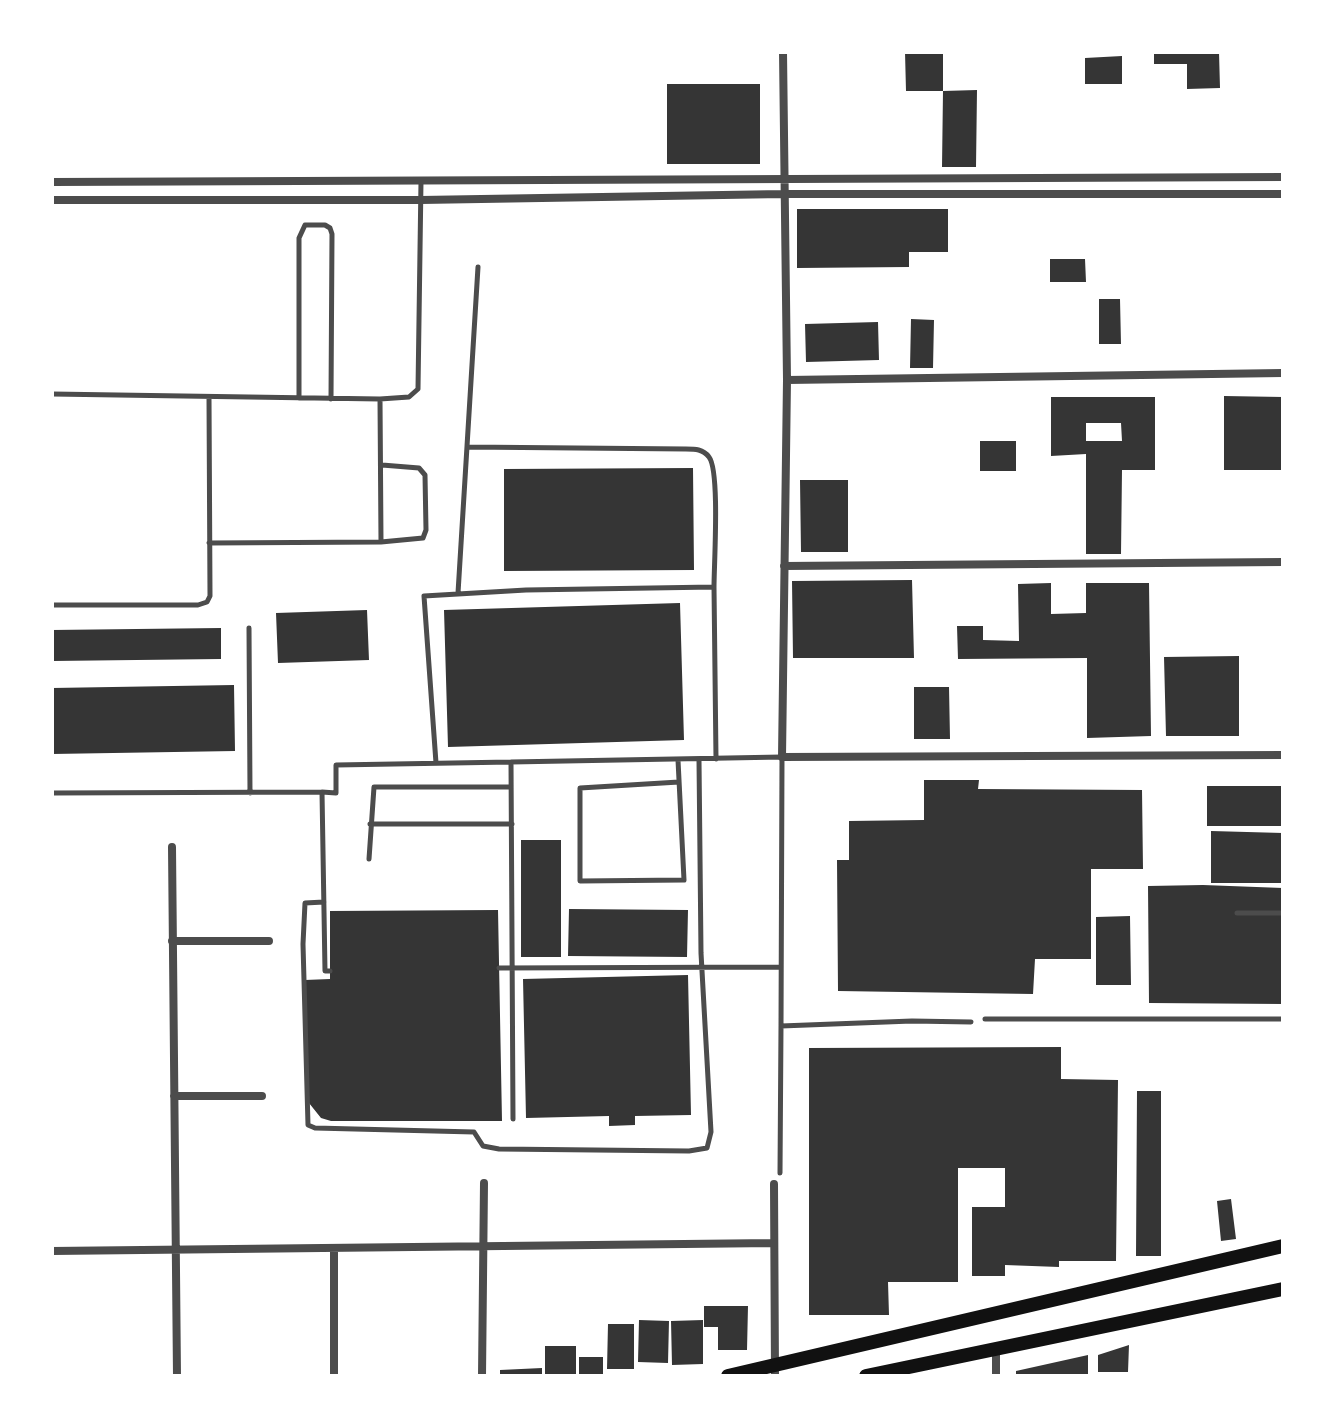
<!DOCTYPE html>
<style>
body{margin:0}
#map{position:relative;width:1335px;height:1428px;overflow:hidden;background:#fff;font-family:"Work Sans",sans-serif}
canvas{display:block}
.frame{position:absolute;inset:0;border:54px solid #fff;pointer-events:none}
</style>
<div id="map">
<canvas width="1335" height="1428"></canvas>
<div class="frame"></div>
</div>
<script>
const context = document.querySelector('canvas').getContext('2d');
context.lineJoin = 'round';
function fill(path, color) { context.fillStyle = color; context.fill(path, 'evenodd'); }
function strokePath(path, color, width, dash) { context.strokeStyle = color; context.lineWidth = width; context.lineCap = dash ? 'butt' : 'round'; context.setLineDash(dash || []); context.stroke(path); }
const building = new Path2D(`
 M 905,52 L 943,52 L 943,91 L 906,91 Z
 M 1154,52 L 1219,52 L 1220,88 L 1187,89 L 1187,64 L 1154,64 Z
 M 1122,56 L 1122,84 L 1085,84 L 1085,58 Z
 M 667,84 L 760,84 L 760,164 L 667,164 Z
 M 977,90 L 976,167 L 942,167 L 943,91 Z
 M 797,209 L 948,209 L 948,252 L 909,252 L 909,267 L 797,268 Z
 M 1050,259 L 1085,259 L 1086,282 L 1050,282 Z
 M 1099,299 L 1120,299 L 1121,344 L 1099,344 Z
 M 911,319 L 934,320 L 933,368 L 910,368 Z
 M 878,322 L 879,360 L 806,362 L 805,324 Z
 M 1224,396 L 1283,397 L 1283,470 L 1224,470 Z
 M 1051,397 L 1155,397 L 1155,470 L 1122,470 L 1121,554 L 1086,554 L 1086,454 L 1051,456 ZM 1086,423 L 1121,423 L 1122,441 L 1086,441 Z
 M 980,441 L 1016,441 L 1016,471 L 980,471 Z
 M 693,468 L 694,570 L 504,571 L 504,469 Z
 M 800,480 L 848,480 L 848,552 L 801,552 Z
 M 912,580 L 914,658 L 793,658 L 792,581 Z
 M 1051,583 L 1051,614 L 1086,613 L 1086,583 L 1149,583 L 1151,736 L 1087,738 L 1087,658 L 958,659 L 957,626 L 983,626 L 983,640 L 1019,641 L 1018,584 Z
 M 680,603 L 684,740 L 448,747 L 444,610 Z
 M 367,610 L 369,660 L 278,663 L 276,613 Z
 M 221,628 L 221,659 L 52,661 L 52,630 Z
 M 1239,656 L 1239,736 L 1166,736 L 1164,657 Z
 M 234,685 L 235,751 L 52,754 L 52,688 Z
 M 914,687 L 949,687 L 950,739 L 914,739 Z
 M 924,780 L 979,780 L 978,789 L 1142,790 L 1143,869 L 1091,869 L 1091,959 L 1035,959 L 1033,994 L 838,991 L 837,860 L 849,860 L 849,821 L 924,820 Z
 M 1207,786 L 1283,786 L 1283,826 L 1207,826 Z
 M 1211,831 L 1283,833 L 1283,883 L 1211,883 Z
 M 521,840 L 561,840 L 561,957 L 521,957 Z
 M 1203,885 L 1283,888 L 1283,1004 L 1149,1003 L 1148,886 Z
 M 569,909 L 688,910 L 687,957 L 568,956 Z
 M 498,910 L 502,1121 L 331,1121 L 321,1118 L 309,1103 L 305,980 L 330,979 L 330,911 Z
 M 1130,916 L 1131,985 L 1096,985 L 1096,917 Z
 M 688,975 L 691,1115 L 635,1116 L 635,1125 L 609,1126 L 609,1116 L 526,1118 L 523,979 Z
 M 1061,1047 L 1061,1079 L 1118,1080 L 1116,1261 L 1059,1261 L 1059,1267 L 1005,1265 L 1005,1276 L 972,1276 L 972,1207 L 1005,1207 L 1005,1168 L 958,1168 L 958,1282 L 888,1282 L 889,1315 L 809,1315 L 809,1048 Z
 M 1137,1091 L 1161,1091 L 1161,1256 L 1136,1256 Z
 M 1231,1199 L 1236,1239 L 1221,1241 L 1217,1201 Z
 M 704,1306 L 748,1306 L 747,1350 L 718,1350 L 718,1327 L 704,1327 Z
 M 639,1320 L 669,1321 L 668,1363 L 638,1362 Z
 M 703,1320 L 703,1364 L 672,1365 L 671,1321 Z
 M 608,1324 L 634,1324 L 634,1369 L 607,1369 Z
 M 1129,1345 L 1128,1372 L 1098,1372 L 1098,1355 Z
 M 545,1346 L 576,1346 L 576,1376 L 545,1376 Z
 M 1088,1355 L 1088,1376 L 1016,1376 L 1016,1371 Z
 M 579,1357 L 603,1357 L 603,1376 L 579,1376 Z
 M 542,1368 L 542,1376 L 500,1376 L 500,1370 Z`);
const service = new Path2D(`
 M 52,394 L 380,399 L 409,397 L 418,389 L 421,181
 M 299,398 L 299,238 L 305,225 L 325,225 L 330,228 L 332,234 L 331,399
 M 467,447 L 686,449 C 695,449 703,449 709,457 C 720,471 714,564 714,587
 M 381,542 L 423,538 L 426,530 L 425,475 L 419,468 L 382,465
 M 209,543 L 381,542 L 380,399
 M 458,593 L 478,267
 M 52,605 L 198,605 L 207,602 L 210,596 L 209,397
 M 249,628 L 250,793
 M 678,760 L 684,880 L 580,881 L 580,788 L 679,782
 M 436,763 L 424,596 L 526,590 L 714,587 L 716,759
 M 322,792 L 336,793 L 336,765 L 511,762
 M 52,793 L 322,792 L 325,971 L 330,971
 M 370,824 L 512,824
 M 369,859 L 374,787 L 511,787
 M 324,902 L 305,903 L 303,944 L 308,1125 L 315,1128 L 474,1132 L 483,1146 L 499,1149 L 689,1151 L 707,1148 L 711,1132 L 701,953 L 699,760
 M 1237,913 L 1283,913
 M 499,968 L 781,967
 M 985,1019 L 1283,1019
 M 513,1119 L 511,762 L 782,757 L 781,1026
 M 780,1173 L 781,1026 L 912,1021 L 971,1022`);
const minor = new Path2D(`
 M 783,52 L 787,380 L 782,757 L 1283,755
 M 52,182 L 1283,177
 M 52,200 L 421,200 L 783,194 L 1283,194
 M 787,380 L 1283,373
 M 784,566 L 1283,562
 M 172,847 L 177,1376
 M 172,941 L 269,941
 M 174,1096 L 262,1096
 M 774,1184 L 775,1376
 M 334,1249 L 334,1376
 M 52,1251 L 774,1243
 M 482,1376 L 484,1183
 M 996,1376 L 996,1349`);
const primary = new Path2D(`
 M 728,1376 L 1283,1246
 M 866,1376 L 1283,1289`);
fill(building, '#353535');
strokePath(service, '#4c4c4c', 5);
strokePath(minor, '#4c4c4c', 8);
strokePath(primary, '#111', 14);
</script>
